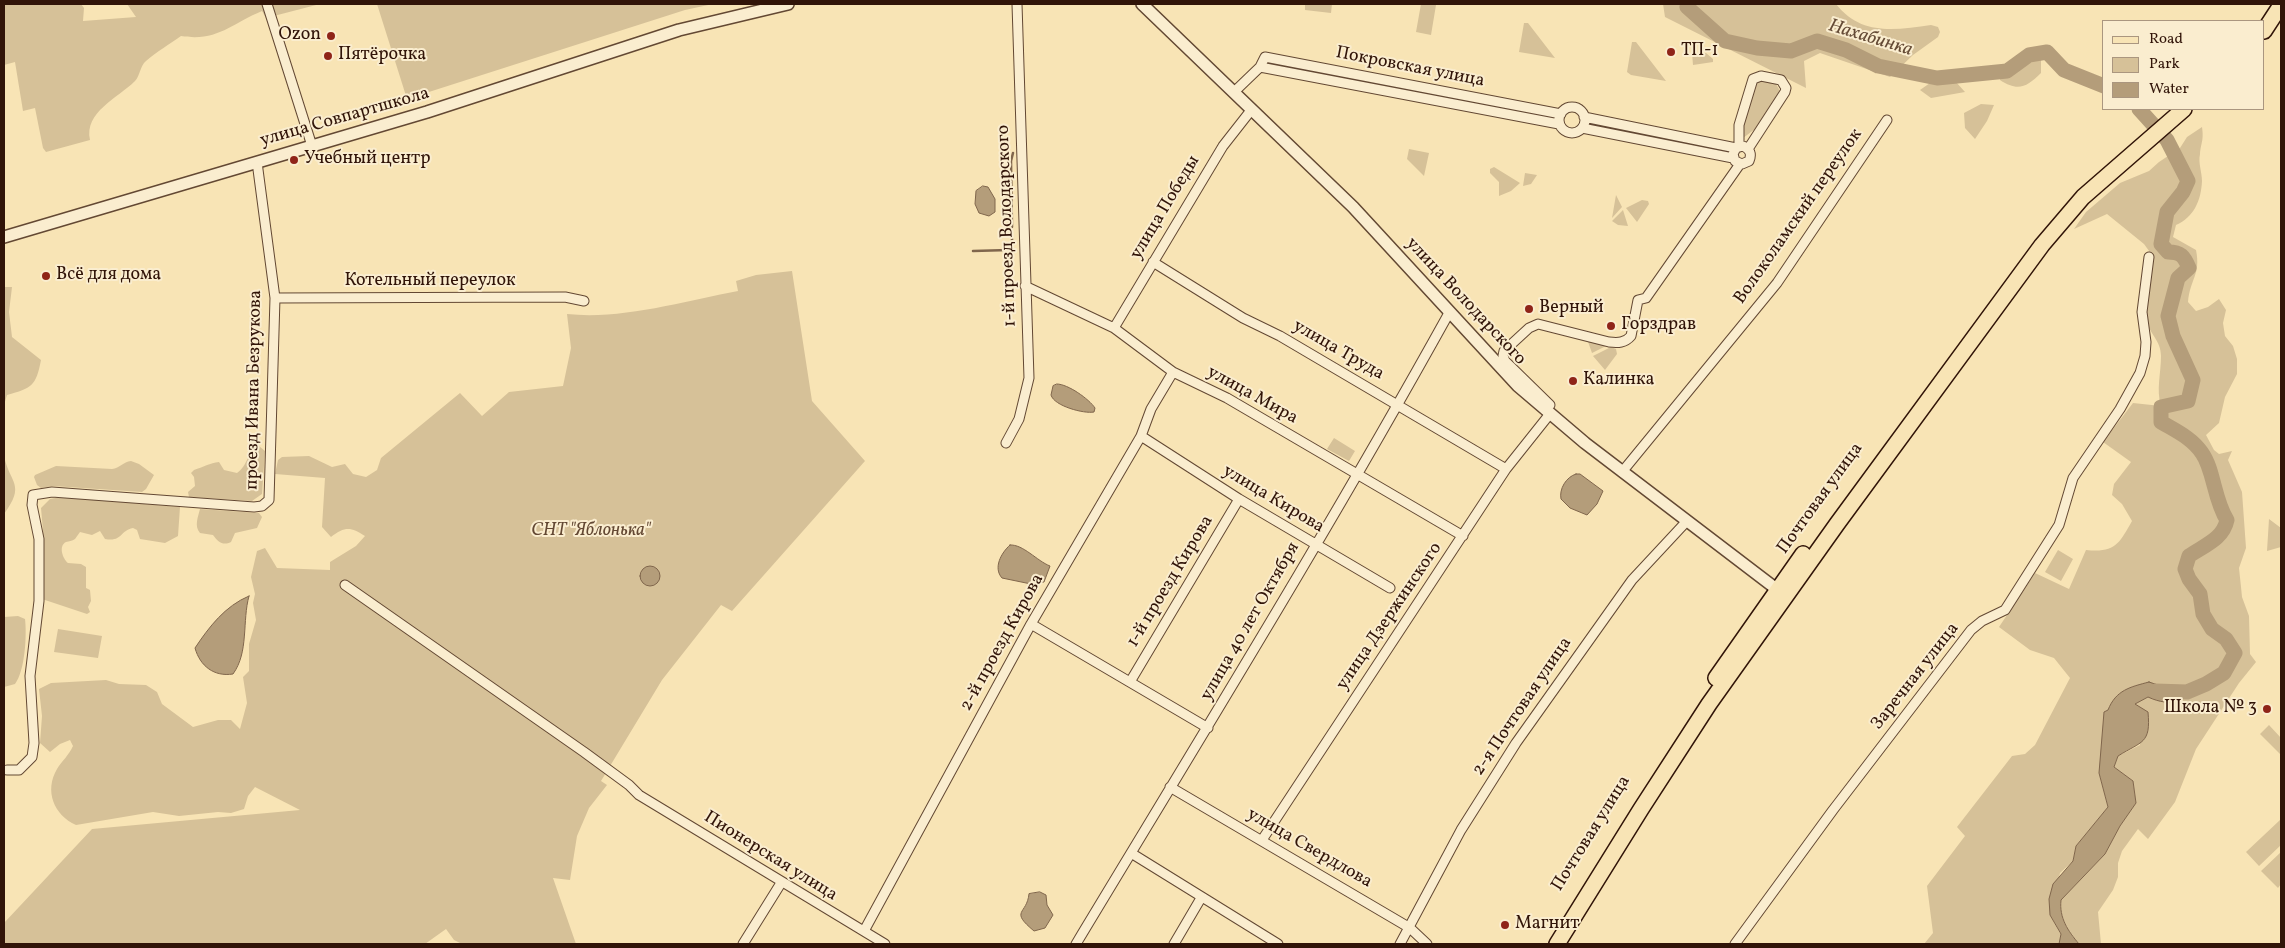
<!DOCTYPE html>
<meta charset="utf-8">
<style>
body{margin:0}
#map{position:relative;width:2285px;height:948px;overflow:hidden;background:#f8e4b5;font-family:Vollkorn,serif}
canvas{display:block}
.frame{position:absolute;inset:0;border:5px solid #311408;pointer-events:none}
.legend{position:absolute;left:2102px;top:20px;width:162px;height:90px;box-sizing:border-box;background:#faedcf;border:1px solid #aa967f;margin:0;padding:6px 9px;list-style:none;font-size:15px;color:#311408}
.legend li{display:flex;align-items:center;gap:10px;height:25px}
.legend b{width:25px;border:1px solid #aa967f}
</style>
<div id="map">
<canvas width="2285" height="948"></canvas>
<div class="frame"></div>
<ul class="legend">
<li><b style="height:6px;background:#f8e4b5"></b>Road</li>
<li><b style="height:14px;background:#d6c198"></b>Park</li>
<li><b style="height:14px;background:#b49d7a"></b>Water</li>
</ul>
</div>
<script>
const context = document.querySelector('canvas').getContext('2d');
context.lineJoin = 'round';
function fill(path, color) { context.fillStyle = color; context.fill(path, 'evenodd'); }
function strokePath(path, color, width, dash) { context.strokeStyle = color; context.lineWidth = width; context.lineCap = dash ? 'butt' : 'round'; context.setLineDash(dash || []); context.stroke(path); }
function label(font, color, halo, rows, align = 'center') {
  context.font = font + ' Vollkorn,serif'; context.lineWidth = 4; context.setLineDash([]); context.textBaseline = 'middle'; context.strokeStyle = halo; context.fillStyle = color; for (const [text, x, y, turn = 0] of rows) {
    context.save(); context.translate(x, y); context.rotate((+turn || 0) * Math.PI / 180); context.textAlign = isNaN(turn) ? turn : align; if (halo) context.strokeText(text, 0, 0); context.fillText(text, 0, 0); context.restore();
  }
}
const green = new Path2D(`
 M 4,4 L 81,4 L 84,8 L 83,21 L 136,17 L 127,4 L 320,4 L 266,18 L 262,11 C 231,24 217,42 181,36 C 170,44 156,52 146,61 C 140,66 140,76 135,81 C 118,98 84,112 90,140 L 46,152 L 43,148 L 35,108 L 23,111 L 15,62 L 4,65 Z
 M 377,4 L 713,4 L 685,10 L 407,99 Z
 M 1332,4 L 1331,13 L 1305,10 L 1305,5 Z
 M 1421,4 L 1436,5 L 1431,35 L 1416,32 Z
 M 1663,4 L 1836,4 C 1861,36 1895,30 1931,25 L 1938,27 L 1940,32 L 1938,37 L 1913,55 L 1890,77 L 1820,53 L 1804,61 L 1806,88 L 1665,17 Z
 M 1524,23 L 1528,23 L 1555,58 L 1519,52 Z
 M 1632,42 L 1636,42 L 1666,81 L 1631,75 L 1627,72 Z
 M 1692,53 L 1706,53 L 1713,59 L 1713,62 L 1693,65 Z
 M 2029,55 L 2041,60 L 2041,73 C 2027,87 2018,92 2000,80 L 2000,72 L 2010,64 Z
 M 1761,78 L 1776,84 L 1780,91 L 1755,129 L 1743,138 C 1742,119 1746,89 1761,78 Z
 M 1956,82 L 1965,92 L 1931,98 L 1920,90 L 1930,83 L 1943,84 Z
 M 1981,104 L 1994,105 L 1987,121 L 1975,139 L 1965,128 L 1964,113 Z
 M 2202,127 C 2204,141 2201,142 2200,154 C 2198,163 2202,172 2202,181 C 2201,201 2194,217 2176,225 L 2173,237 L 2196,250 C 2201,275 2190,279 2188,302 L 2196,311 L 2208,307 L 2219,299 L 2226,310 L 2223,323 L 2225,336 L 2233,346 L 2237,359 L 2237,374 L 2225,397 L 2219,423 L 2206,435 L 2214,450 L 2219,454 L 2232,451 L 2228,460 L 2242,492 L 2246,548 L 2239,568 L 2241,587 L 2242,597 L 2249,616 L 2250,654 L 2256,662 L 2239,683 L 2196,749 L 2175,802 L 2148,839 L 2138,829 L 2122,851 L 2118,863 L 2118,877 L 2113,890 L 2098,912 L 2101,944 L 2079,944 C 2068,931 2059,918 2061,900 L 2105,854 L 2120,826 L 2136,803 L 2133,781 L 2114,767 L 2118,756 L 2140,745 L 2134,704 L 2148,697 L 2181,698 L 2170,689 L 2132,687 L 2099,773 L 2108,807 L 2076,846 L 2073,861 L 2060,873 L 2050,915 L 2061,935 L 2059,944 L 1924,944 L 1933,933 L 1927,886 L 1965,836 L 1957,827 L 2012,756 L 2025,754 L 2035,745 L 2070,678 L 2054,658 L 2030,650 L 1999,627 L 2035,573 L 2069,589 L 2086,550 C 2115,553 2119,544 2132,521 L 2122,504 L 2112,495 L 2114,484 L 2131,462 L 2103,442 L 2133,403 L 2161,406 C 2156,389 2161,374 2161,356 C 2161,341 2150,334 2146,321 C 2140,302 2149,275 2152,255 L 2144,244 L 2107,214 L 2074,229 L 2086,212 L 2120,183 L 2149,171 L 2159,162 L 2180,148 L 2187,137 Z
 M 1409,149 L 1429,153 L 1424,176 L 1407,159 Z
 M 1494,167 L 1520,183 L 1511,191 L 1499,196 L 1499,182 L 1490,173 L 1490,169 Z
 M 1525,173 L 1537,175 L 1531,184 L 1523,186 Z
 M 1616,195 L 1622,207 L 1612,218 Z
 M 1642,200 L 1648,201 L 1649,204 L 1637,222 L 1626,208 Z
 M 1623,210 L 1628,226 L 1618,225 L 1612,221 Z
 M 792,271 L 812,401 L 865,461 L 732,611 L 721,605 L 662,680 L 601,781 L 607,785 L 589,808 L 577,836 L 570,880 L 553,878 L 576,944 L 462,944 L 454,940 L 446,929 L 425,944 L 4,944 L 4,923 L 92,829 L 300,810 L 255,787 L 248,796 L 244,809 L 231,813 L 218,812 L 179,816 L 153,812 L 76,825 C 54,815 44,791 57,769 C 62,761 69,755 73,746 L 70,740 L 60,744 L 50,752 L 40,743 L 42,716 L 39,689 L 51,683 L 106,680 L 119,684 L 146,685 L 157,692 L 162,704 L 193,727 L 218,720 L 231,720 L 240,729 L 247,703 L 243,677 L 249,671 L 249,644 L 256,620 L 253,603 L 255,594 L 251,577 L 257,551 L 265,548 L 277,568 L 330,570 L 330,562 L 356,546 L 365,536 C 351,527 345,526 331,537 L 322,527 L 325,478 L 275,474 L 278,460 L 282,457 L 309,456 L 332,467 L 345,464 L 353,474 L 366,477 L 377,470 L 381,458 L 460,393 L 482,416 L 509,392 L 563,386 L 571,348 L 567,314 C 622,320 684,301 738,291 L 736,281 L 756,275 Z
 M 4,287 L 12,287 L 9,312 L 12,337 L 41,360 C 36,386 32,388 7,395 L 4,405 Z
 M 1587,339 L 1608,345 L 1592,353 Z
 M 1611,347 L 1616,349 L 1617,354 L 1605,370 L 1593,356 Z
 M 1334,438 L 1355,451 L 1349,461 L 1327,449 Z
 M 259,446 L 265,451 L 262,494 L 252,501 L 189,497 L 188,492 L 195,486 L 194,477 L 191,473 L 194,470 C 203,467 210,463 219,462 L 224,470 L 237,473 C 248,466 247,451 259,446 Z
 M 4,456 C 10,484 26,484 4,514 Z
 M 131,461 L 139,464 L 154,475 L 146,489 L 142,492 L 53,486 L 41,488 L 37,485 L 34,477 L 35,475 L 56,466 L 112,469 C 120,468 123,462 131,461 Z
 M 60,497 L 180,507 L 178,536 L 165,543 L 140,539 L 137,530 L 133,528 C 119,531 123,542 105,539 L 100,531 L 92,535 L 80,532 L 75,539 C 72,541 69,541 66,542 C 58,546 63,559 68,563 L 81,564 L 86,567 L 86,588 L 90,590 L 91,601 L 88,607 L 90,612 L 87,614 L 42,599 L 43,531 L 41,508 L 50,499 Z
 M 200,509 L 259,513 L 262,517 L 257,528 L 235,533 L 231,542 C 223,546 218,542 213,535 L 200,533 C 194,526 198,517 200,509 Z
 M 2269,519 L 2281,528 L 2281,547 L 2267,551 Z
 M 2058,550 L 2073,559 L 2061,581 L 2045,572 Z
 M 18,616 L 25,619 C 27,635 25,671 15,684 L 4,687 L 4,617 Z
 M 58,629 L 102,636 L 98,658 L 54,652 Z
 M 2269,725 L 2281,738 L 2281,755 L 2260,734 Z
 M 2280,820 L 2281,845 L 2259,866 L 2246,852 Z
 M 2281,852 L 2281,884 L 2278,888 L 2261,871 Z`);
const water = new Path2D(`
 M 983,186 L 988,187 L 995,199 L 995,212 L 989,216 L 979,213 L 975,204 L 976,191 Z
 M 1057,384 C 1068,384 1089,399 1095,408 L 1094,412 C 1084,414 1054,406 1051,395 L 1053,386 Z
 M 1576,474 L 1580,474 L 1603,491 L 1597,504 L 1587,515 L 1570,508 L 1561,499 C 1559,489 1566,477 1576,474 Z
 M 1010,545 C 1023,544 1037,561 1050,566 L 1044,582 L 1031,584 L 1002,578 C 993,568 1001,553 1010,545 Z
 M640 576a10 10 0 1 1 20 0a10 10 0 1 1-20 0Z
 M 249,596 C 242,621 249,652 233,674 C 214,677 200,666 195,648 C 209,627 225,606 249,596 Z
 M 2149,682 L 2170,689 L 2182,698 C 2171,705 2159,702 2148,697 L 2135,704 L 2148,712 C 2151,744 2142,741 2118,756 L 2114,767 L 2133,781 L 2136,803 L 2120,826 L 2105,854 L 2061,900 C 2059,918 2068,931 2079,944 L 2059,944 L 2061,934 L 2050,915 L 2049,899 L 2053,884 L 2073,861 L 2076,846 L 2108,807 L 2099,773 L 2104,712 L 2108,710 C 2116,690 2130,687 2149,682 Z
 M 1040,892 L 1046,895 L 1047,905 L 1053,915 L 1045,928 L 1034,931 C 1009,910 1027,915 1029,894 Z`);
const stream = new Path2D(`
 M 1012,227 L 1011,161 L 1013,153
 M 973,251 L 1009,250 L 1012,246 L 1012,239`);
const river = new Path2D(`
 M 1688,4 L 1687,7 L 1725,41 L 1757,48 L 1791,51 L 1817,41 L 1846,50 L 1878,66 L 1937,78 L 2007,71 L 2029,55 L 2047,52 L 2064,70 L 2104,86
 M 2139,109 L 2167,140 L 2188,181 L 2183,192 L 2167,212 L 2161,244 L 2168,252 C 2181,252 2184,256 2189,268 L 2178,278 L 2168,316 L 2173,336 L 2193,380 L 2188,401 L 2161,407 L 2161,422 C 2176,431 2192,438 2202,453 C 2214,470 2214,500 2227,520 C 2223,539 2205,545 2189,556 L 2185,569 L 2189,579 L 2200,594 L 2203,614 L 2212,629 L 2226,639 L 2235,653 L 2224,673 L 2206,684 L 2187,692 L 2155,691`);
const minor = new Path2D(`
 M 267,4 L 312,146
 M 1260,67 L 1559,124
 M 1234,92 L 1260,67 L 1265,57 L 1561,114
 M1559 120a13 13 0 1 1 26 0a13 13 0 1 1-26 0Z
 M 1584,117 L 1736,148 L 1743,146 C 1750,149 1752,154 1749,161 L 1742,164 L 1735,161 L 1733,154 L 1736,148
 M 1582,128 L 1733,158
 M 1739,146 L 1739,125 L 1753,79 L 1761,76 L 1781,80 L 1786,88 L 1785,92 L 1748,149
 M 1153,262 L 1243,318 L 1280,336 L 1506,469
 M 1025,286 L 1114,328 L 1173,372 L 1227,398 L 1463,536
 M 275,298 L 565,297 L 584,301
 M 1114,328 L 1223,146 L 1252,109
 M 1545,410 L 1550,405 L 1505,361 L 1503,356 L 1504,351 L 1529,328 L 1538,324 L 1609,342 C 1618,343 1625,343 1631,336 L 1638,300 L 1646,298 L 1740,164
 M 1141,436 L 1239,499 L 1390,588
 M 1006,443 L 1019,419 L 1029,378 L 1017,4
 M 1622,472 L 1777,283 L 1887,120
 M 345,585 L 584,752 L 629,785 L 639,795 L 885,944
 M 1031,624 L 1208,728
 M 1130,682 L 1239,499
 M 7,770 L 19,770 L 32,757 L 34,743 L 30,676 L 39,601 L 39,539 L 32,505 L 33,495 L 52,492 L 254,507 L 262,506 L 269,500 L 275,298 L 257,162
 M 1170,787 L 1410,928 L 1427,944
 M 1262,840 L 1506,469 L 1549,415
 M 1131,853 L 1278,944
 M 864,931 L 1031,624 L 1141,436 L 1151,409 L 1173,372
 M 743,944 L 781,883
 M 1076,944 C 1202,735 1331,526 1449,313
 M 1174,944 L 1201,898
 M 1400,944 L 1461,830 L 1516,743 L 1632,580 L 1686,522
 M 1735,944 L 1833,810 L 1971,630 L 1982,621 L 2005,610 L 2059,525 L 2073,478 L 2120,409 L 2140,373 L 2145,356 L 2146,342 L 2142,312 L 2149,257`);
const tertiary = new Path2D(`
 M 1142,4 L 1353,207 L 1518,386 L 1585,443 L 1783,594
 M 4,237 L 427,112 L 679,30 L 788,4`);
const primary = new Path2D(`
 M 2264,31 L 2281,5
 M 1716,678 L 1803,554
 M 1557,944 L 1641,809 L 1709,704 L 1837,524 L 2042,245 L 2083,197 L 2184,109`);
const markers = [
 [331,36,5,"#8f2418"],
 [1671,52,5,"#8f2418"],
 [328,56,5,"#8f2418"],
 [294,160,5,"#8f2418"],
 [46,276,5,"#8f2418"],
 [1529,309,5,"#8f2418"],
 [1611,326,5,"#8f2418"],
 [1573,381,5,"#8f2418"],
 [2267,709,5,"#8f2418"],
 [1505,925,5,"#8f2418"]
];
const poiNames = [
 ["Ozon",321,36,"right"],
 ["ТП-1",1681,52],
 ["Пятёрочка",338,56],
 ["Учебный центр",304,160],
 ["Всё для дома",56,276],
 ["Верный",1539,309],
 ["Горздрав",1621,326],
 ["Калинка",1583,381],
 ["Школа № 3",2257,709,"right"],
 ["Магнит",1515,925]
];
const streetNames = [
 ["Покровская улица",1410,68,11],
 ["улица Совпартшкола",345,118,-16],
 ["улица Победы",1166,208,-59],
 ["Волоколамский переулок",1799,217,-55],
 ["1-й проезд Володарского",1008,226,-92],
 ["Котельный переулок",430,282],
 ["улица Володарского",1465,302,47],
 ["улица Труда",1338,351,30],
 ["проезд Ивана Безрукова",255,390,-89],
 ["улица Мира",1252,396,29],
 ["Почтовая улица",1821,499,-54],
 ["улица Кирова",1273,500,31],
 ["1-й проезд Кирова",1171,582,-59],
 ["улица Дзержинского",1390,617,-56],
 ["улица 40 лет Октября",1251,622,-60],
 ["2-й проезд Кирова",1003,643,-61],
 ["Заречная улица",1916,677,-52],
 ["2-я Почтовая улица",1523,707,-56],
 ["Почтовая улица",1592,834,-58],
 ["улица Свердлова",1309,849,30],
 ["Пионерская улица",770,857,32]
];
const parkNames = [
 ["СНТ \"Яблонька\"",591,532]
];
const waterNames = [
 ["Нахабинка",1870,39,17]
];
fill(green, '#d6c198');
fill(water, '#b49d7a');
strokePath(water, '#80664c', 1);
strokePath(stream, '#80664c', 2.5);
strokePath(river, '#b49d7a', 15);
strokePath(minor, '#634833', 11);
strokePath(tertiary, '#634833', 14);
strokePath(primary, '#311408', 18);
strokePath(minor, '#faedcf', 9);
strokePath(tertiary, '#faedcf', 11);
strokePath(primary, '#f8e4b5', 15);
for (const [x, y, r, color] of markers) { const dot = new Path2D(); dot.arc(x, y, r, 0, 2 * Math.PI); context.fillStyle = color; context.fill(dot); strokePath(dot, '#faedcf', 2); }
label('18px', '#311408', '#faedcf', poiNames, 'left');
label('18px', '#311408', '#faedcf', streetNames);
label('italic 18px', '#634833', '#faedcf', parkNames);
label('italic 19px', '#654b36', '#faedcf', waterNames);
</script>
